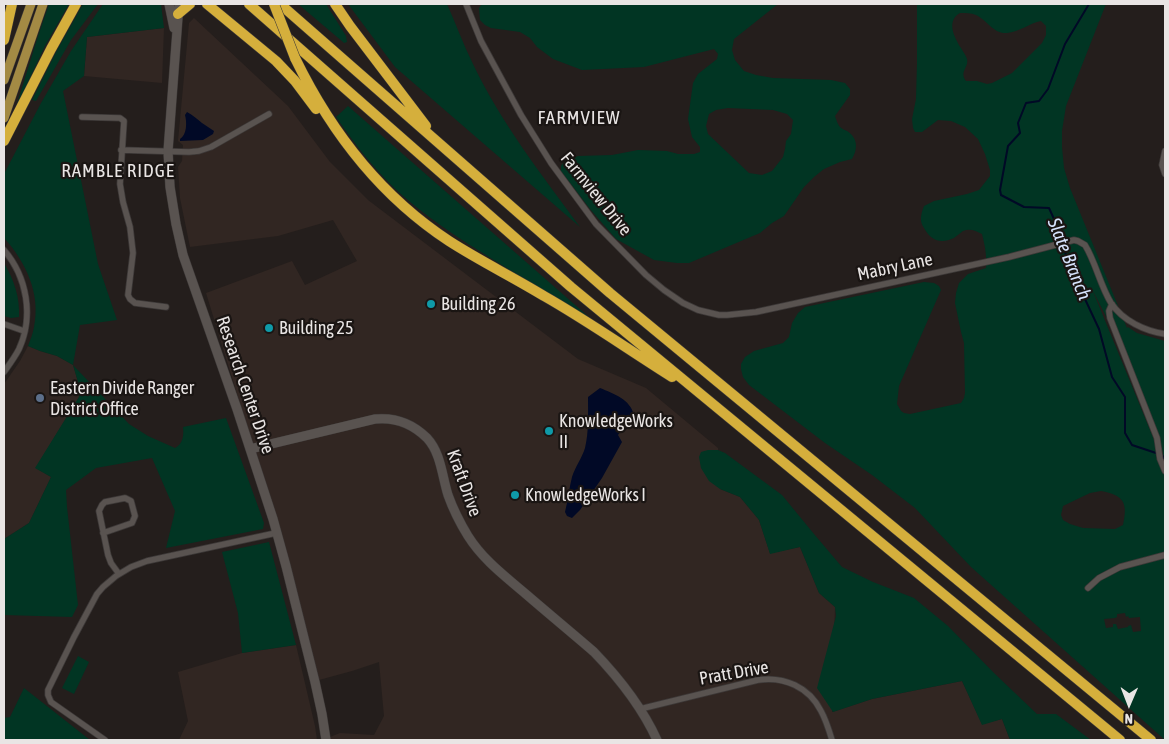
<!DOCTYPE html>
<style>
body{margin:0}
#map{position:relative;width:1169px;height:744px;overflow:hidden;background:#241e1c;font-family:"Asap Condensed",sans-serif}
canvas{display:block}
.frame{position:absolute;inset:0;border:5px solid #e9e5e4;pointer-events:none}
.north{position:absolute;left:1104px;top:679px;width:50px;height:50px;-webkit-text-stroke:4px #1a1513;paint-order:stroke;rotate:181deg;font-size:14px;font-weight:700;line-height:20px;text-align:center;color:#e9e5e4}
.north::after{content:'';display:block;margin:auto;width:18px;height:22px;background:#e9e5e4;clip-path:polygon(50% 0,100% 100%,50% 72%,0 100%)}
</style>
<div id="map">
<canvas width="1169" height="744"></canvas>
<div class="frame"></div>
<div class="north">N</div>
</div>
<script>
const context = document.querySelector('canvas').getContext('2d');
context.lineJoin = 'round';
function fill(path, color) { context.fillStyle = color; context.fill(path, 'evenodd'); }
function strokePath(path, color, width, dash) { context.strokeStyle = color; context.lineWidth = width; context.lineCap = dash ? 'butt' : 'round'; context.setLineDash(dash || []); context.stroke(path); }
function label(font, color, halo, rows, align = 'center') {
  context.font = font + ' "Asap Condensed",sans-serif'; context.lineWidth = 4.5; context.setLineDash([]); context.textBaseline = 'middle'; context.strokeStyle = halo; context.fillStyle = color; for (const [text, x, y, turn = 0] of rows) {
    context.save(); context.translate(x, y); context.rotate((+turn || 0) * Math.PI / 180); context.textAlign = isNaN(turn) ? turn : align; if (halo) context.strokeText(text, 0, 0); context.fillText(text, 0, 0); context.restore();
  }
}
const built = new Path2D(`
 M 194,18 L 288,106 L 330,162 L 368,200 L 578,359 L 646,388 L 718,448 L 718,450 L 708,450 L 720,489 L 740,497 L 759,520 L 770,553 L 800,547 L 819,593 L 835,607 L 832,712 L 872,699 L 962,681 L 982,724 L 1002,719 L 1010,740 L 331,740 L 330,737 L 340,733 L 374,735 L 384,716 L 379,662 L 352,671 L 319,680 L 258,462 L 206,293 L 292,261 L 305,285 L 357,261 L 333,220 L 278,236 L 190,247 L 180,198 L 178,167 L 182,161 L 183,145 L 178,141 L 189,23 Z
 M 164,28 L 162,83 L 84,76 L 87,37 Z
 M 28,346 L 40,351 L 57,356 L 73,365 L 78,382 L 79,397 L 36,468 L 51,477 L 29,523 L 4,539 L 4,384 L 20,361 Z
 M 296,645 L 315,726 L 317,740 L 179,740 L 188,721 L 178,672 L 242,653 Z`);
const green = new Path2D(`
 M 49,4 L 69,4 L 45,46 L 15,110 L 38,36 Z
 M 83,4 L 98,4 L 71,40 L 36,101 L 32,100 L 56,52 Z
 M 103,4 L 161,4 L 164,28 L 87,37 L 84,76 L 63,91 L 98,264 L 117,320 L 80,325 L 73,365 L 129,424 L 148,436 L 175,448 C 183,444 184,435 183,427 L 226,418 L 264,523 L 263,529 L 166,548 L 175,511 L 152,458 L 96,468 L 66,490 L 67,507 L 78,605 L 72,617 L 4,615 L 4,539 L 29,523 L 51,477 L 35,468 L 79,397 L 78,382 L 73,365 L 57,356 L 40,351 L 28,346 C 30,340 33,334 34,327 C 41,294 26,262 4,238 L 4,174 L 41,103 L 71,51 Z
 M 298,4 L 326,4 L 346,36 L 347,42 L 344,43 L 343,42 Z
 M 348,4 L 447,4 C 456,24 463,44 473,64 C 501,123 542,175 580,227 L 395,67 Z
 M 482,4 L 778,4 L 734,39 L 732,50 L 735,60 L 744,71 L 756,75 L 773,78 L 831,80 L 845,83 L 850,89 L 850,95 L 835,116 C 836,119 838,125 840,127 C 842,129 845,130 847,131 C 858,138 858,149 852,159 L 840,162 L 824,169 L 814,177 L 804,187 L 784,216 L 772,223 L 760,233 L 689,263 L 677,263 L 654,260 L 616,239 L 590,209 L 561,171 L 561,166 L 564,162 L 578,156 L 612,155 L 638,150 L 667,151 L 678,154 L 694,154 L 700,152 L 700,147 L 692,137 L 688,119 L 693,83 L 698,74 L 717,59 L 718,54 L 714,49 L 644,67 L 582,70 L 553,59 L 537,47 L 530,38 L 520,32 L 491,28 L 485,25 L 480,20 L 479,8 ZM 728,108 L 773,110 L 787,114 L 793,120 L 791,134 L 786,141 L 785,149 L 783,157 L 772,171 L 762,175 L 749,173 L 708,134 L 706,126 L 709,114 L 716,110 Z
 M 917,4 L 1106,4 L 1066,106 L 1062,131 L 1062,147 L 1064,168 L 1070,188 L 1127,328 L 1128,327 L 1137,333 L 1165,341 L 1165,462 L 1159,437 L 1120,344 L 1092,289 L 1155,442 L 1156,450 L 1165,477 L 1165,740 L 971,567 L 915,508 L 872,475 L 825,443 L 749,385 L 743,377 L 741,369 L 741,364 L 745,357 L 754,351 L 783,343 L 789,337 L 792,323 L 798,313 L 805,307 L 924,282 L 934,283 L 939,286 L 941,290 L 899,386 L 897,404 L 901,411 L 904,413 L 910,414 L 961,403 L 964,398 L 965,393 L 964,343 L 961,332 L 955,303 L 956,293 L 959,283 L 968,274 L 986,268 C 987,256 985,246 982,234 C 976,231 970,228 963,231 C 960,233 957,236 954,238 C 941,244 931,241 924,228 C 919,221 921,214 924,206 L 934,201 L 967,194 L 979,190 L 990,176 L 990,170 L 985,154 L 978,139 L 965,127 L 951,121 L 938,120 L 922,132 L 915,132 L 913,128 L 912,119 L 916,99 L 917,63 ZM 960,13 C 966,13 971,13 976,15 C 987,20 993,34 1007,33 C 1019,32 1030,23 1041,21 L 1046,26 L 1046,35 L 1042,43 L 1012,73 L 992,83 L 987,84 L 977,81 L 966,81 C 959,71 969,68 967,59 C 966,55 963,52 961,48 C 954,37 946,21 960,13 ZM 1101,491 C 1124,495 1128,503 1123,525 L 1115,529 L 1083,528 L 1070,524 L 1063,520 L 1061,515 L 1063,506 L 1090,493 ZM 1125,613 L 1126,617 L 1128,616 L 1129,618 L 1140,617 L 1140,618 L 1141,631 L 1133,632 L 1131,625 L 1128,626 L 1128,627 L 1118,629 L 1116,624 L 1113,624 L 1113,627 L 1106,628 L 1104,619 L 1115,618 L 1117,617 L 1117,614 Z
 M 348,106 L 598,325 C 569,306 540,287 510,270 C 473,247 436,225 403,196 C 377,173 356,146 336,117 Z
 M 4,263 C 14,280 20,297 19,317 L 11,318 L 4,316 Z
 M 708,450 L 718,450 L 725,453 L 782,495 L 814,534 L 842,567 L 873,582 L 914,598 L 948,626 L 994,673 L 1037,714 L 1056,714 L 1091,740 L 1010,740 L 1002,719 L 982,725 L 962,681 L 872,699 L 833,712 L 817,688 L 836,616 L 835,607 L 819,593 L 800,547 L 770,554 L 759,520 L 740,497 L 720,489 L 709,481 L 701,468 L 699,457 L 701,452 Z
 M 269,542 L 296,645 L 242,653 L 238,613 L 222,552 Z
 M 78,656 L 89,662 L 74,694 L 62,688 Z
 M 24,688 L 90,740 L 4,740 L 4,718 L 10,717 Z`);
const water = new Path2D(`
 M 187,112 C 193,115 197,119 202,123 C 206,126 210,128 214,131 L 213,134 L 203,140 L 180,141 L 180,139 C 187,135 187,122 185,115 Z
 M 600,388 C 614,394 630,399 634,415 L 627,429 L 620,432 L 618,435 L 622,442 L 602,478 L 580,510 L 572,518 L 567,516 L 565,512 C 568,500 569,489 572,477 C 575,467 582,458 585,448 C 589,432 588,413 588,397 Z`);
const stream = new Path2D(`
 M 1089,4 L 1065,44 L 1048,89 L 1039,101 L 1026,103 L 1018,123 L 1020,133 L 1008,146 L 1000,190 L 1001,195 L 1024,207 L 1049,208 L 1054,219 L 1070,267 L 1099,329 L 1112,377 L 1125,397 L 1125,433 L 1132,445 L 1162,455 L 1165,460`);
const street = new Path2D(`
 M 466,4 L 481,41 L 521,115 L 551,163 L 596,224 L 646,275 L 664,290 L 683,303 L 698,310 L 719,315 L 727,315 L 756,312 L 1009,257 L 1074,240 L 1078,241 L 1085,245 C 1096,263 1100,285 1111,303 C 1123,321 1145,331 1165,334
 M 82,117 L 120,118 L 124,121 L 120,184 L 123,202 L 130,227 L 133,253 L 128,295 L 130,299 L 135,303 L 166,307
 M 121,150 L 189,152 L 199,151 L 211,147 L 269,114
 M 1165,151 L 1162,165 L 1165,174
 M 4,250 C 27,277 34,316 19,349 C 15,357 9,365 4,372
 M 1112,304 L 1109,311 L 1110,318 L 1157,438 L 1160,459 L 1165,471
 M 4,324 L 24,331
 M 103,533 L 132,523 L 135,516 L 131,501 L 125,498 L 105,502 L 102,505 L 99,511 L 108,555 L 111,563 L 119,574
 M 1088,588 L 1099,578 L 1120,567 L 1165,555
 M 640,709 L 758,680 C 784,676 809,687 821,711 C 826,720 829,730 832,740
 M 105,740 L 51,702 L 48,695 L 48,690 L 74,637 L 97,594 L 103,587 L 116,576 L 131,567 L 147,561 L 276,533`);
const secondary = new Path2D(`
 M 169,4 L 174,28
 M 179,4 L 168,151 L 170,187 L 176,224 L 183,255 L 237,409 L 273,519 L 286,566 L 315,682 L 322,714 L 326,740
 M 250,449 L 375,419 C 395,417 413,424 427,438 C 441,453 442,476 448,495 C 453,509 460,523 468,536 C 483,560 506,577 527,595 C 549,614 572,633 594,652 C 619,678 642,707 657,740`);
const primary = new Path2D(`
 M 4,80 L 31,4
 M 4,118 L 43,4`);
const highway = new Path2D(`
 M 207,4 L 276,61 L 295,81 L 316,109
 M 249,4 L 571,287 L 1120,740
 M 280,4 L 610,293 L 1151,740
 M 335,4 L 350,26 L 426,126
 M 178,14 L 190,4
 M 4,40 L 12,4
 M 295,58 C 331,132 379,195 449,241 C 480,261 513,277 544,296 C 588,321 629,350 672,377
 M 4,141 L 51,49 L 76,4`);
const highwayBridge = new Path2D(`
 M 274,4 L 295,58`);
const markers = [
 [431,304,5,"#0f9aa8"],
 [269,328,5,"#0f9aa8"],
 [40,398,5,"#5c6f8a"],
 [549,431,5,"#0f9aa8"],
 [515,495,5,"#0f9aa8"]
];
const streetNames = [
 ["Farmview Drive",596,194,51],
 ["Mabry Lane",895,267,-12],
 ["Research Center Drive",245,385,71],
 ["Kraft Drive",464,483,70],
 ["Pratt Drive",734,673,-10]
];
const poiNames = [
 ["Building 26",441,304],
 ["Building 25",279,328],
 ["Eastern Divide Ranger",50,388],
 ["District Office",50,409],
 ["KnowledgeWorks",559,421],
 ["II",559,442],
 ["KnowledgeWorks I",525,495]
];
const neighbourhoodNames = [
 ["FARMVIEW",579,118],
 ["RAMBLE RIDGE",118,171]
];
const waterNames = [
 ["Slate Branch",1069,259,68]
];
fill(built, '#312622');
fill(green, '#013523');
fill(water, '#010926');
strokePath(stream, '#010926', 2);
strokePath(street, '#3d3938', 7);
strokePath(secondary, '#3d3938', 10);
strokePath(primary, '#3d3938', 10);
strokePath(highway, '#3d3938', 11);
strokePath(street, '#595350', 5.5);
strokePath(secondary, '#595350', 9);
strokePath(primary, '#a38a44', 9);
strokePath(highway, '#d5af3c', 10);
strokePath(highwayBridge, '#3d3938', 11, []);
strokePath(highwayBridge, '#d5af3c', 10);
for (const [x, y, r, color] of markers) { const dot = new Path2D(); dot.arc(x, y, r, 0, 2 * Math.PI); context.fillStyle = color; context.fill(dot); strokePath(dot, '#1a1513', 2); }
label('18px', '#e9e5e4', '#1a1513', streetNames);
label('18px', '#e9e5e4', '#1a1513', poiNames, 'left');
context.letterSpacing = '1px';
label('19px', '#e9e5e4', '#1a1513', neighbourhoodNames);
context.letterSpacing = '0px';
label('italic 19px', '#d5e2fb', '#1a1513', waterNames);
</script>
